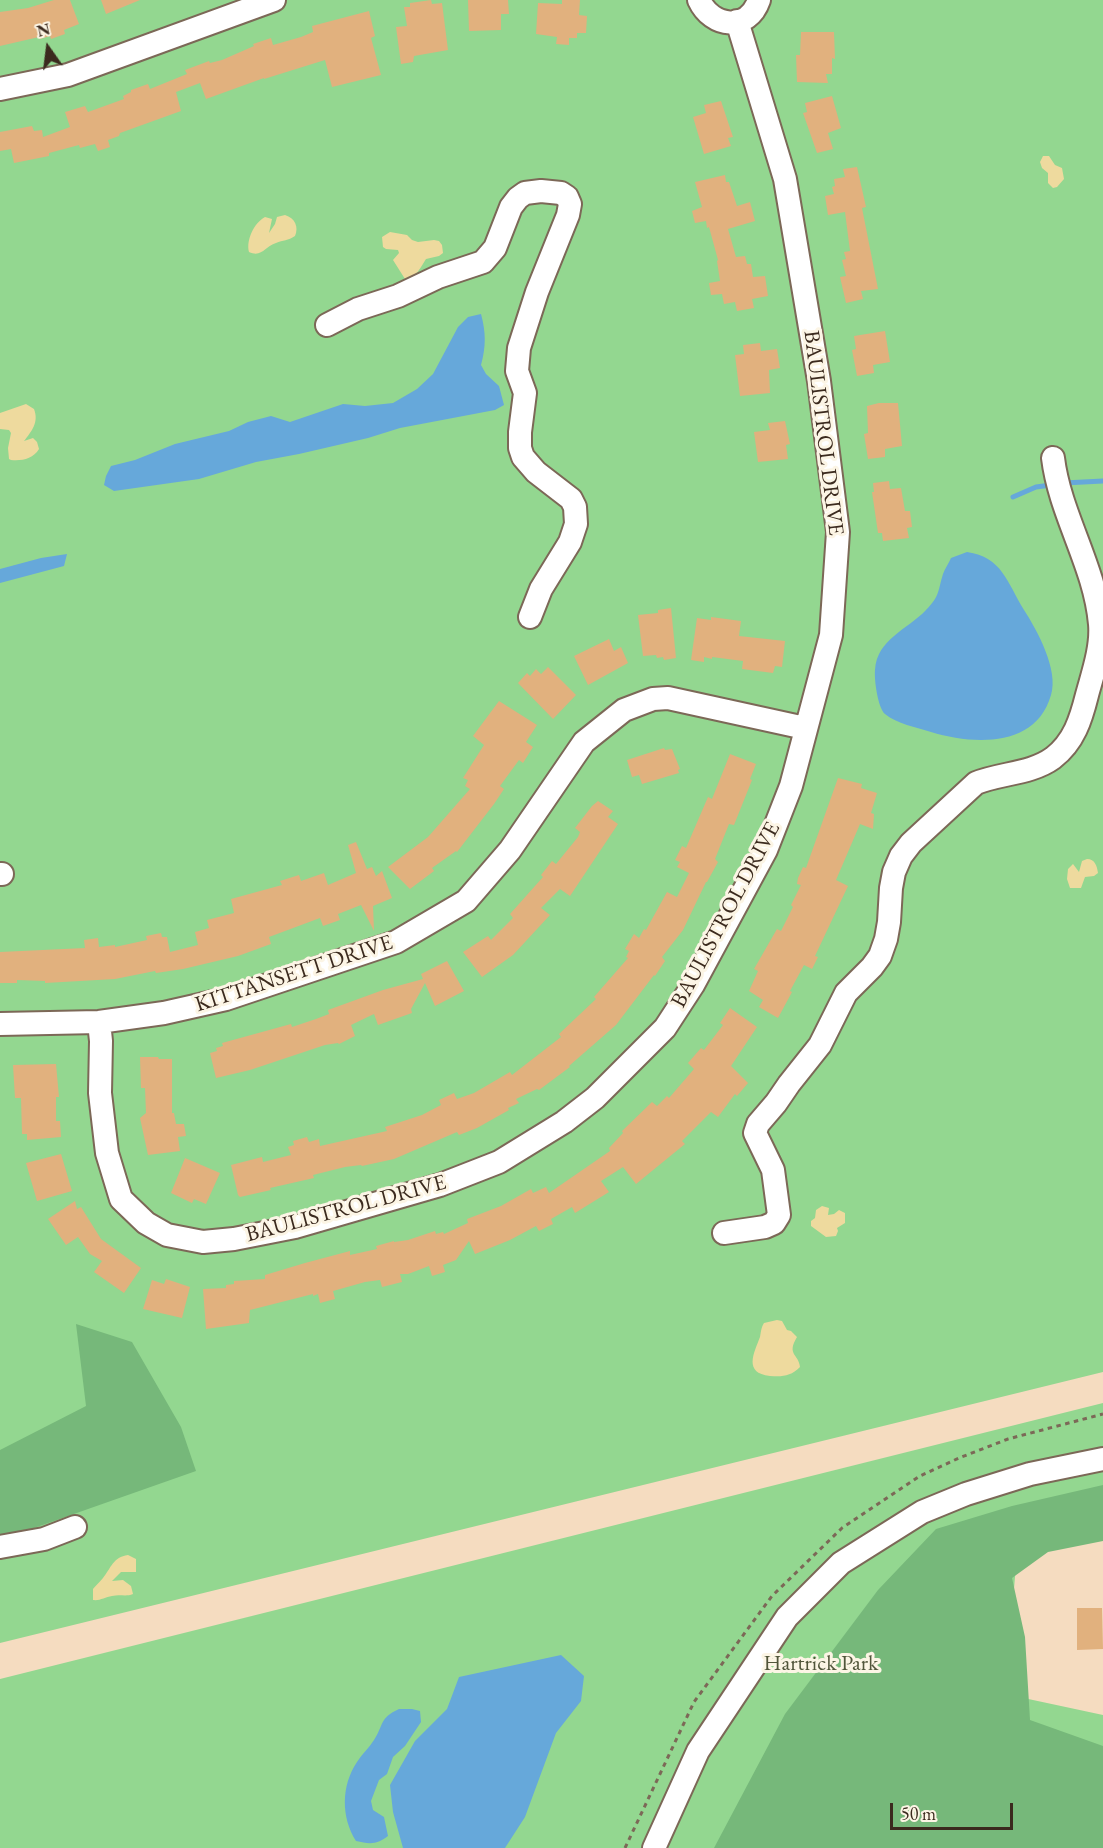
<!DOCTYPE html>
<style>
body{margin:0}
#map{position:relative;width:1103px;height:1848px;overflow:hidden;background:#f5dcc0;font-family:"EB Garamond",serif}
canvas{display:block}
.north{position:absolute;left:18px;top:18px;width:60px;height:60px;-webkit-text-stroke:4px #fcf5e5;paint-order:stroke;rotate:346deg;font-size:16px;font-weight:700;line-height:24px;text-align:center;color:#3b2a1e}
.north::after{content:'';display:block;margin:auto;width:21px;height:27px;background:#3b2a1e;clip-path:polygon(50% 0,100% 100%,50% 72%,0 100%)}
.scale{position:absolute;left:890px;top:1803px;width:123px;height:27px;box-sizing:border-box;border:3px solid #3b2a1e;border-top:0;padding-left:8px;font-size:18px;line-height:21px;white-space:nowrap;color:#3b2a1e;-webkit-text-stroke:4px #fcf5e5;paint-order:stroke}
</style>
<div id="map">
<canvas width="1103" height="1848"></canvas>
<div class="north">N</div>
<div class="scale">50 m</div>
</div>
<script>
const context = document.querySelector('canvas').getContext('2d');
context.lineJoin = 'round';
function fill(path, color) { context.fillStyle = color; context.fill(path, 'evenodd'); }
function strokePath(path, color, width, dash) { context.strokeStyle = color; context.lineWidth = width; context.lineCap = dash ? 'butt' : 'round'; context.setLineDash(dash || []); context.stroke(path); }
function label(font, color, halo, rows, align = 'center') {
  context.font = font + ' "EB Garamond",serif'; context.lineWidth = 6; context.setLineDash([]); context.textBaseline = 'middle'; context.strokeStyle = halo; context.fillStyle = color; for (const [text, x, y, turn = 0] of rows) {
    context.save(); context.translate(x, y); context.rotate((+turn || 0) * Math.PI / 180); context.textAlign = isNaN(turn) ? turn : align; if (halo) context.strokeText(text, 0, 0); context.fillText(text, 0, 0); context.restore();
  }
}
const green = new Path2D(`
 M 0,0 L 1103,0 L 1103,1372 L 0,1643 Z
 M 1103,1403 L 1103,1519 L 1018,1542 L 1005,1694 L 1103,1715 L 1103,1848 L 0,1848 L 0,1679 Z`);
const forest = new Path2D(`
 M 76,1324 L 132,1342 L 181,1427 L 196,1471 L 0,1540 L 0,1450 L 86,1406 Z
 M 1103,1485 L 1103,1541 L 1048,1552 L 1012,1578 L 1025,1637 L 1030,1720 L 1103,1746 L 1103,1848 L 714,1848 L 785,1714 L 878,1590 L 936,1529 L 1012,1506 Z`);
const sand = new Path2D(`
 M 1043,156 L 1049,156 L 1055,165 L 1062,168 L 1064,179 L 1057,187 L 1053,188 L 1048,183 L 1048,173 L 1042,168 L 1040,162 Z
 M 285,215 C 295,218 299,227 295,236 C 288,241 283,240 276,243 C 265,246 262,258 249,252 C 246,240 254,223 265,217 L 272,219 L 269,233 L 275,224 L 277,217 Z
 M 390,232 L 407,235 L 412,240 L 418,242 L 434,240 L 439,241 L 442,245 L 443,253 L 439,256 L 426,259 C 421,267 416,278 405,279 L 393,260 L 399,253 L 398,250 L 386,249 L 383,247 L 382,237 Z
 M 26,404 L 34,409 C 39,422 32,431 24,441 L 33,438 L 37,442 L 39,449 C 33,459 22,461 11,460 L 9,459 L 8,448 L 11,433 L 9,430 L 0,429 L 0,413 Z
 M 1087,859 C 1095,859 1097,866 1098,873 L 1094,876 L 1085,877 L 1081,888 L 1070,888 L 1067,879 L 1068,869 L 1073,864 L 1079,872 L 1082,861 Z
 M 822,1206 L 829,1208 L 828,1215 L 834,1214 L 839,1210 L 845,1213 L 845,1223 L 837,1228 L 838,1231 L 836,1236 L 826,1237 L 811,1226 L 811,1221 L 815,1218 L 816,1210 Z
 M 777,1320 L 782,1321 L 787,1330 L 791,1331 L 797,1337 C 786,1355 799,1354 800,1367 C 791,1376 783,1377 770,1376 C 743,1373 754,1353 760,1337 C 761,1332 761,1328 764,1323 Z
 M 128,1555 L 136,1559 L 136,1572 L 121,1572 L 112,1581 L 123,1580 L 131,1586 L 133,1594 C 126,1597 120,1594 112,1596 C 105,1597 100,1601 93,1600 L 93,1589 C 96,1585 100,1582 103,1578 C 111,1568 113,1557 128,1555 Z`);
const water = new Path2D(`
 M 481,314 C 486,333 486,346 481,365 L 486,374 L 499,386 L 504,405 L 495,410 L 400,428 L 368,438 L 299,454 L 256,462 L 199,479 L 114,491 L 104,485 L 106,476 L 111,466 L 135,460 L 175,444 L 229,431 L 248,422 L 271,416 L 290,422 L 343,404 L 365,406 L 393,403 L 417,389 L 433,374 L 458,327 L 468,317 Z
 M 967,552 C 1002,557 1007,582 1024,610 C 1037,630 1059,670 1051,695 C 1036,748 974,745 931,732 C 916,727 897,724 885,714 C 878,708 874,680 875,670 C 877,639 907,630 926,610 C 940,596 938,590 943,574 C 945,568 949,563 951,558 Z
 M 67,554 L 64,566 L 0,583 L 0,569 L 41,558 Z
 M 561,1655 L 584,1676 L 581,1701 L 556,1733 L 525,1817 L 505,1848 L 403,1848 L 393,1812 L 390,1785 L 415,1741 L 447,1709 L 459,1677 Z
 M 399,1709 L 412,1709 L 420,1711 L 421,1722 L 405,1746 L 393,1757 L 387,1774 L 379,1780 L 371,1801 L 373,1810 L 384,1817 L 388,1836 C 377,1845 369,1844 356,1841 C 341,1817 341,1786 357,1762 C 362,1754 369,1748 374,1740 C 384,1725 379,1718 399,1709 Z`);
const stream = new Path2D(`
 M 1064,483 L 1103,481
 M 1013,497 L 1036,487 L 1051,485`);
const building = new Path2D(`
 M 54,0 L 70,0 L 79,24 L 64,30 L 65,34 L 51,39 L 50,36 L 40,39 L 39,37 L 0,46 L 0,12 L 28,8 Z
 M 101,0 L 140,0 L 106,14 Z
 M 431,0 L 432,4 L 442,3 L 448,50 L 414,56 L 413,62 L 401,64 L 396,27 L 407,26 L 404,7 L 410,7 L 410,3 Z
 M 468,0 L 508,0 L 509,14 L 501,14 L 501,30 L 469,31 Z
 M 562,0 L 580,0 L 579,15 L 587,16 L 586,33 L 577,33 L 577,38 L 569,38 L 569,45 L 556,44 L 557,37 L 536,34 L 538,3 L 562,4 Z
 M 369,11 L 375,36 L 371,38 L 381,75 L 332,87 L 325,60 L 264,79 L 264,78 L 206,99 L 200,83 L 176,92 L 181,111 L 120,133 L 119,136 L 108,140 L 110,147 L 98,151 L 95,144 L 80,148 L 79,145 L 49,153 L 49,156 L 14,163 L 11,149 L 0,151 L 0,132 L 32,126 L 34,131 L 42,130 L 43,137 L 70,127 L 65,112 L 85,106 L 88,112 L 124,99 L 123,96 L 131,92 L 131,90 L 148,84 L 150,89 L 187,74 L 185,70 L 209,61 L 210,63 L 222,60 L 254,46 L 253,44 L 271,38 L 273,45 L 301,37 L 313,32 L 312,26 Z
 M 801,32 L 834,32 L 835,59 L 832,58 L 832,74 L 826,74 L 828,83 L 797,82 L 796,55 L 800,55 Z
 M 832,96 L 841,128 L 828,133 L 833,149 L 817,153 L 803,113 L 807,112 L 805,103 Z
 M 721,101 L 733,137 L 728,138 L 731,146 L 704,154 L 693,117 L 706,113 L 704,105 Z
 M 857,167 L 866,207 L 862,208 L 878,289 L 861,291 L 863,299 L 846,303 L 840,277 L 846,276 L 842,260 L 846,259 L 844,252 L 850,251 L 845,212 L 828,215 L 825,196 L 834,194 L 832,187 L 835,186 L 834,179 L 845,177 L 843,169 Z
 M 725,175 L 726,182 L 729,182 L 737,206 L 750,202 L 755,221 L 728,229 L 736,257 L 745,256 L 747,264 L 751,264 L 753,277 L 765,276 L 768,296 L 752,299 L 754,308 L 737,311 L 735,302 L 724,304 L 722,294 L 711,295 L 709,283 L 720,281 L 717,261 L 718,260 L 709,227 L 707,228 L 706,221 L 695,223 L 692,211 L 702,207 L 695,182 Z
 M 885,331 L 890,362 L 873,365 L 874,373 L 857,376 L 852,350 L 856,349 L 854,336 Z
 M 760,343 L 761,351 L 777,349 L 780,368 L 769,370 L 770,393 L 740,396 L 735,355 L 744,354 L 743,345 Z
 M 879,403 L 898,403 L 902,446 L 885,449 L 885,457 L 868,459 L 864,434 L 868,433 L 867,406 Z
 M 785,421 L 790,444 L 786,445 L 788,459 L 758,462 L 754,432 L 770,430 L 768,423 Z
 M 889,481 L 890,489 L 901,488 L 905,511 L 910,511 L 912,527 L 907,528 L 909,538 L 883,541 L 882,533 L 878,533 L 872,492 L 874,492 L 873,483 Z
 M 671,608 L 676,658 L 664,660 L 663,657 L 657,658 L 656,655 L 643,656 L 638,615 L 658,613 L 658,610 Z
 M 711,617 L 741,621 L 739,636 L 785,641 L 782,667 L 775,666 L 773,673 L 742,669 L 743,661 L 712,657 L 712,659 L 704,657 L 704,662 L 691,660 L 697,618 L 711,620 Z
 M 609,639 L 614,651 L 621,647 L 628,663 L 588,685 L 574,656 Z
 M 548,667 L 576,695 L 553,719 L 518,683 L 527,673 L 530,676 L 536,669 L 541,674 Z
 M 499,701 L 537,725 L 526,742 L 533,747 L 523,763 L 519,760 L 500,786 L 504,789 L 494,804 L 457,852 L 456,851 L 432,868 L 434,871 L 410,889 L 388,867 L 428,837 L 470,789 L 465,786 L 468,780 L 463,778 L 484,745 L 473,736 Z
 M 664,748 L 665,750 L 672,749 L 680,769 L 678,770 L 679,773 L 642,784 L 639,775 L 632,777 L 627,760 Z
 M 730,754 L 756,764 L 750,779 L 752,780 L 734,825 L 729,824 L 715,859 L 718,862 L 707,882 L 706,882 L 683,930 L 662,957 L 665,961 L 655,976 L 654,975 L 616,1025 L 569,1066 L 570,1067 L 539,1090 L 537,1089 L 516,1099 L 519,1103 L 508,1108 L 509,1110 L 477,1128 L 459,1135 L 457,1132 L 394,1159 L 362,1166 L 361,1165 L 345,1167 L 313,1175 L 314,1178 L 270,1188 L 271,1190 L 240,1197 L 238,1195 L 231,1165 L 262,1157 L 263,1162 L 291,1155 L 288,1147 L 294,1145 L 293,1141 L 307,1137 L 309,1142 L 319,1139 L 320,1146 L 387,1131 L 385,1127 L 422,1115 L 441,1105 L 439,1100 L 454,1093 L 457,1099 L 474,1093 L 510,1072 L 512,1075 L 561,1037 L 559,1034 L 596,999 L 594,997 L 628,958 L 626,957 L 629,951 L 625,949 L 634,934 L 639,938 L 644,929 L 646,930 L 667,892 L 677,897 L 689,873 L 677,867 L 680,862 L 675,860 L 682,846 L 686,848 L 708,797 L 712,799 Z
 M 838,778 L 862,784 L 861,788 L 877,793 L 871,813 L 874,814 L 873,829 L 860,824 L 836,880 L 848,886 L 815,956 L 818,957 L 812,969 L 804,965 L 790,991 L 792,992 L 778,1018 L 759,1007 L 763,1000 L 749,991 L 758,971 L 754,969 L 777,929 L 781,931 L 793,907 L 791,905 L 801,885 L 797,884 L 798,878 L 803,867 L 806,868 Z
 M 598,801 L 613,811 L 608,817 L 618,824 L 570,896 L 560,889 L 541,908 L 550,915 L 513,955 L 482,977 L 463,952 L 488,936 L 491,940 L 513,918 L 510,914 L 543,877 L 541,875 L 552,861 L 556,864 L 578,837 L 580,832 L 575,828 L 592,806 Z
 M 356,842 L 367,869 L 372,867 L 376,876 L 382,871 L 392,898 L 373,906 L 374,931 L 361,905 L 338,914 L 340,920 L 323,926 L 320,918 L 269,937 L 271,944 L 238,956 L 183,969 L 156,973 L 155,971 L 115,979 L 45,983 L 45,981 L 17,980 L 17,983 L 0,983 L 0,952 L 85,948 L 84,940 L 98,938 L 99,947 L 115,945 L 115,947 L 147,940 L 146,936 L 161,933 L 162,937 L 167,937 L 170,952 L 198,945 L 195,932 L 209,928 L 207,920 L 234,913 L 231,899 L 282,885 L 280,881 L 299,875 L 301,881 L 324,873 L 328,885 L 356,873 L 348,845 Z
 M 447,961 L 464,991 L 435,1006 L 425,983 L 411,1009 L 412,1013 L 378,1025 L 374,1014 L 351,1025 L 355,1036 L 339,1044 L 338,1043 L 325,1045 L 250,1070 L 216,1078 L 210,1053 L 217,1051 L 216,1048 L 223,1046 L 222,1043 L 291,1024 L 292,1027 L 316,1019 L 329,1014 L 328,1010 L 383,990 L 423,979 L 421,974 Z
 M 730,1008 L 757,1027 L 731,1066 L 748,1083 L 737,1096 L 735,1094 L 718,1117 L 711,1112 L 682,1141 L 685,1144 L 636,1184 L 623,1167 L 601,1181 L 609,1192 L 575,1213 L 572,1207 L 551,1219 L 553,1224 L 539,1231 L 536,1226 L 510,1240 L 475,1254 L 469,1241 L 456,1260 L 443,1265 L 445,1272 L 432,1276 L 429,1266 L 408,1274 L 400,1274 L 402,1282 L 382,1287 L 380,1280 L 365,1282 L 333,1291 L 335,1299 L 320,1303 L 318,1294 L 313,1296 L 313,1294 L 250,1310 L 249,1323 L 206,1329 L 203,1289 L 226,1288 L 226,1285 L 234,1284 L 234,1281 L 265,1279 L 265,1275 L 305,1263 L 350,1251 L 350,1255 L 377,1249 L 376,1246 L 394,1241 L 394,1242 L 408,1240 L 435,1231 L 436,1234 L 443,1232 L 444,1234 L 468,1223 L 467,1219 L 501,1206 L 531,1189 L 533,1193 L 546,1187 L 549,1193 L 610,1151 L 609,1148 L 623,1133 L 622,1131 L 652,1102 L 657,1106 L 667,1096 L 669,1098 L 694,1069 L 688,1063 L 701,1048 L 704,1050 L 723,1025 L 720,1023 Z
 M 140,1057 L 158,1057 L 159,1059 L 172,1059 L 172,1113 L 174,1113 L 176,1124 L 184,1124 L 186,1136 L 178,1137 L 180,1151 L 148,1155 L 140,1118 L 146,1113 L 145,1088 L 141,1088 Z
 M 56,1064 L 59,1097 L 56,1097 L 56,1121 L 60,1121 L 61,1137 L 27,1140 L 27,1134 L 22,1134 L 21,1098 L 15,1098 L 13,1065 Z
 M 61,1154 L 72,1191 L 37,1201 L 26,1163 Z
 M 185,1158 L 220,1173 L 206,1204 L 194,1199 L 192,1203 L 171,1193 Z
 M 75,1201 L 77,1209 L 81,1207 L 101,1239 L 141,1268 L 124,1293 L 94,1272 L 102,1261 L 90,1254 L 78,1237 L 66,1245 L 48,1219 Z
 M 166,1279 L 190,1287 L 182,1318 L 143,1309 L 152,1280 L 164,1284 Z
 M 1077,1608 L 1102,1608 L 1103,1649 L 1077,1650 Z`);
const path = new Path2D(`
 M 625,1848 L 694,1702 L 772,1596 L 842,1528 L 920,1476 L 959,1458 L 1008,1439 L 1103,1414`);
const minor = new Path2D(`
 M 699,0 C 712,28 748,32 759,0
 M 0,89 L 68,75 L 274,0
 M 327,325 L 358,309 L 398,296 L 438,277 L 483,262 L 495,248 L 511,207 L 518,198 L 525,193 L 541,191 L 561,193 L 567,197 L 570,204 L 568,215 L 537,292 L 519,348 L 517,371 L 525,393 L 520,432 L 520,448 L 523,457 L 536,472 L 571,499 L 575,507 L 576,524 L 570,542 L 541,589 L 530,617
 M 0,874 L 2,874
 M 99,1022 L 101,1041 L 100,1093 L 107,1153 L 121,1199 L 146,1223 L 167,1235 L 203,1242 L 234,1239 L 295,1227 L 440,1185 L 499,1162 L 564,1122 L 595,1098 L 665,1028 L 693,985 L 766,850 L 791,786 L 831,635 L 838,532 L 819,381 L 785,179 L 737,21
 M 0,1024 L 99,1022 L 164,1013 L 226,999 L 396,942 L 466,901 L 510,850 L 584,742 L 624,710 L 653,699 L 668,698 L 805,728
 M 724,1233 L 765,1227 L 774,1223 L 779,1215 L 773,1170 L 755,1133 L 758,1124 L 776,1103 L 789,1084 L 820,1045 L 846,993 L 872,967 L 880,956 L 886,939 L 889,922 L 891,888 L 894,872 L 901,856 L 911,843 L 976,783 C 1001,773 1031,774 1053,758 C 1074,742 1081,719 1087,695 C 1093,673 1102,647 1100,624 C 1095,566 1060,515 1053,458
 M 0,1547 L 44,1539 L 75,1527
 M 654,1848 L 698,1751 L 787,1617 L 841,1563 L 922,1512 L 966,1494 L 1030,1474 L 1103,1459`);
const streetNames = [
 ["BAULISTROL DRIVE",823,433,83],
 ["BAULISTROL DRIVE",726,915,-62],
 ["KITTANSETT DRIVE",294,974,-18],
 ["BAULISTROL DRIVE",346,1209,-15]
];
const parkNames = [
 ["Hartrick Park",821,1664]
];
fill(green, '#93d790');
fill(forest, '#76b87a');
fill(sand, '#eeda9e');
fill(water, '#66a8da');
strokePath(stream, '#66a8da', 5);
fill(building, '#e1b17e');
strokePath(minor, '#7c6857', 26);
strokePath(path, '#7c6857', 3, [4.5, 4.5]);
strokePath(minor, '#fff', 22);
label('22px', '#3b2a1e', '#fcf5e5', streetNames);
label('22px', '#51553a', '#fcf5e5', parkNames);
</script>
